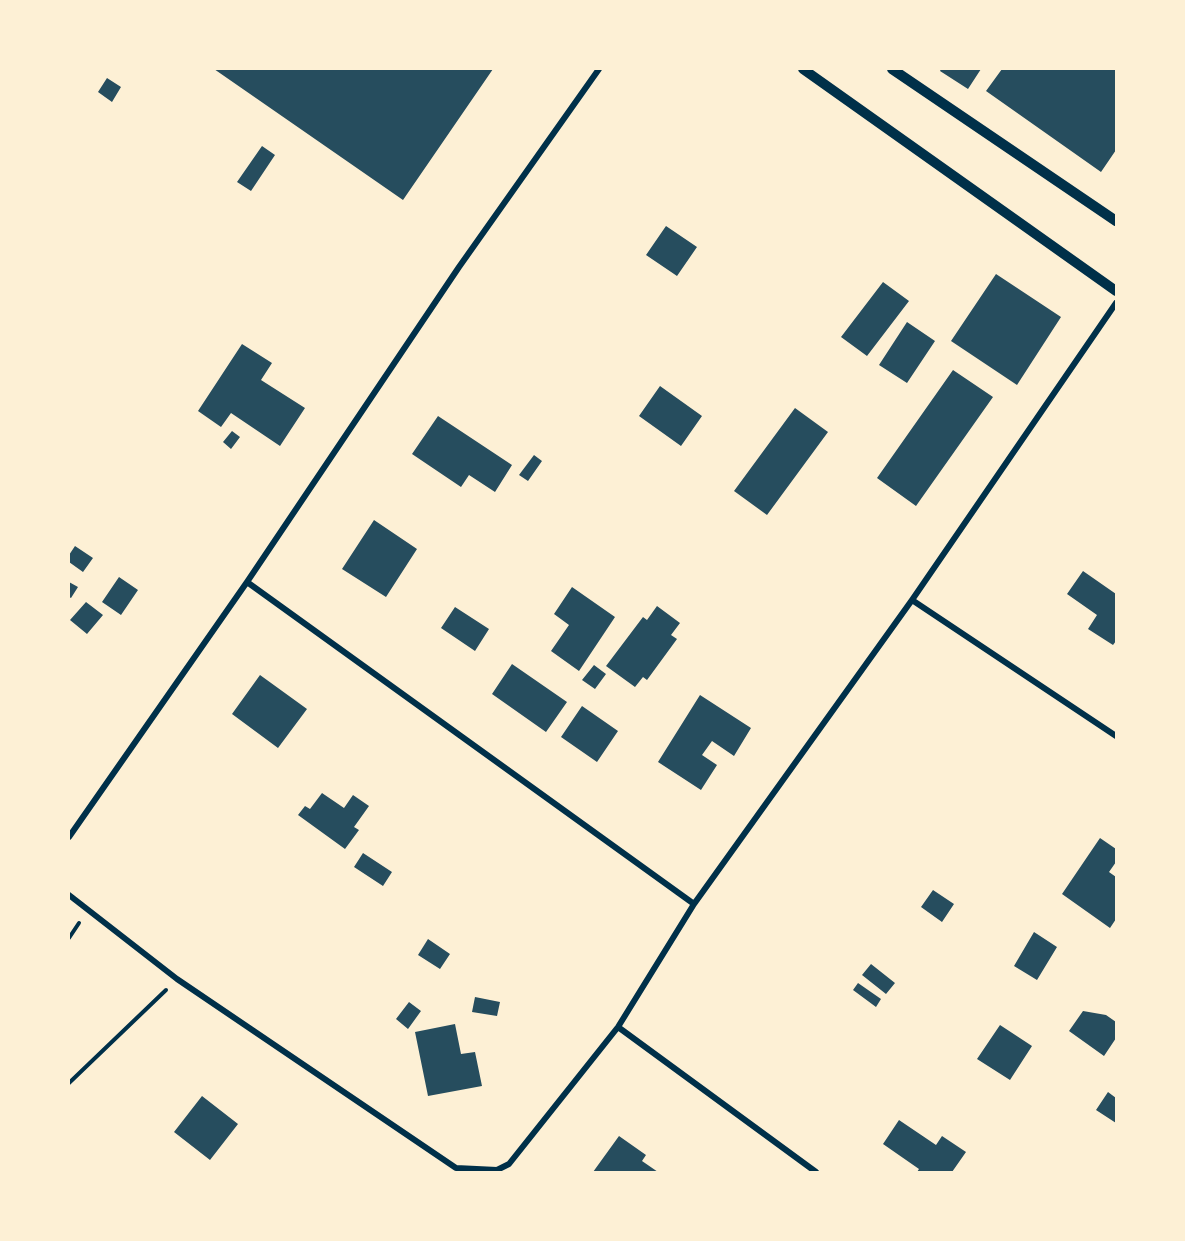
<!DOCTYPE html>
<style>
body{margin:0}
#map{position:relative;width:1185px;height:1241px;overflow:hidden;background:#fdf0d5;font-family:"Titillium Web",sans-serif}
canvas{display:block}
.frame{position:absolute;inset:0;border:70px solid #fdf0d5;pointer-events:none}
</style>
<div id="map">
<canvas width="1185" height="1241"></canvas>
<div class="frame"></div>
</div>
<script>
const context = document.querySelector('canvas').getContext('2d');
context.lineJoin = 'round';
function fill(path, color) { context.fillStyle = color; context.fill(path, 'evenodd'); }
function strokePath(path, color, width, dash) { context.strokeStyle = color; context.lineWidth = width; context.lineCap = dash ? 'butt' : 'round'; context.setLineDash(dash || []); context.stroke(path); }
const building = new Path2D(`
 M 214,69 L 493,69 L 403,200 Z
 M 941,69 L 981,69 L 968,89 L 940,71 Z
 M 1002,69 L 1116,69 L 1116,150 L 1101,172 L 986,91 Z
 M 107,78 L 121,87 L 112,102 L 98,92 Z
 M 262,146 L 275,155 L 251,191 L 237,182 Z
 M 666,226 L 697,247 L 677,276 L 646,255 Z
 M 996,274 L 1061,317 L 1017,385 L 951,341 Z
 M 883,282 L 909,301 L 867,356 L 841,337 Z
 M 907,322 L 935,341 L 907,383 L 879,365 Z
 M 242,344 L 272,363 L 261,380 L 305,408 L 280,446 L 231,413 L 221,427 L 198,411 Z
 M 953,370 L 993,397 L 916,506 L 877,478 Z
 M 660,386 L 702,416 L 681,446 L 639,416 Z
 M 795,408 L 828,432 L 767,515 L 734,491 Z
 M 438,416 L 512,465 L 495,492 L 469,475 L 461,487 L 412,454 Z
 M 232,431 L 240,437 L 231,449 L 223,442 Z
 M 534,455 L 542,461 L 528,481 L 519,475 Z
 M 374,520 L 417,549 L 386,597 L 342,569 Z
 M 75,546 L 93,558 L 83,572 L 69,562 L 69,555 Z
 M 1083,571 L 1116,594 L 1116,641 L 1113,645 L 1088,629 L 1097,615 L 1067,594 Z
 M 119,577 L 138,590 L 121,615 L 102,602 Z
 M 69,582 L 78,587 L 71,598 L 69,597 Z
 M 572,587 L 615,617 L 579,671 L 551,651 L 569,625 L 554,614 Z
 M 86,602 L 103,615 L 87,634 L 70,620 Z
 M 657,606 L 680,623 L 671,635 L 677,639 L 647,680 L 643,677 L 635,687 L 606,666 L 643,617 L 647,620 Z
 M 455,607 L 489,629 L 475,651 L 441,628 Z
 M 512,664 L 567,702 L 546,732 L 492,694 Z
 M 594,665 L 606,674 L 595,689 L 582,680 Z
 M 260,675 L 307,709 L 278,748 L 232,714 Z
 M 700,695 L 751,728 L 734,756 L 712,741 L 702,755 L 717,765 L 701,790 L 658,762 Z
 M 582,706 L 618,731 L 597,762 L 561,737 Z
 M 322,793 L 344,808 L 353,795 L 369,806 L 354,827 L 359,830 L 345,849 L 298,815 L 305,806 L 310,809 Z
 M 1100,838 L 1116,849 L 1116,862 L 1109,872 L 1116,877 L 1116,919 L 1110,928 L 1062,894 Z
 M 363,853 L 392,872 L 383,886 L 354,867 Z
 M 933,890 L 954,904 L 942,922 L 921,907 Z
 M 1034,932 L 1057,947 L 1037,980 L 1014,966 Z
 M 428,939 L 450,954 L 440,969 L 418,955 Z
 M 871,964 L 895,983 L 886,994 L 862,975 Z
 M 858,983 L 881,999 L 876,1007 L 853,990 Z
 M 475,997 L 500,1002 L 497,1016 L 472,1012 Z
 M 409,1002 L 421,1011 L 408,1029 L 396,1019 Z
 M 1083,1011 L 1106,1015 L 1116,1022 L 1116,1038 L 1104,1056 L 1069,1031 Z
 M 455,1024 L 461,1054 L 475,1052 L 482,1086 L 428,1096 L 415,1032 Z
 M 1000,1025 L 1032,1046 L 1010,1080 L 977,1059 Z
 M 1108,1092 L 1116,1098 L 1116,1123 L 1096,1110 Z
 M 202,1096 L 238,1124 L 210,1160 L 174,1132 Z
 M 899,1120 L 936,1145 L 942,1136 L 966,1152 L 952,1172 L 917,1172 L 919,1169 L 883,1144 Z
 M 619,1136 L 646,1155 L 642,1161 L 658,1172 L 593,1172 Z`);
const path = new Path2D(`
 M 69,938 L 79,923
 M 69,1083 L 166,990`);
const minor = new Path2D(`
 M 247,582 L 694,904
 M 912,600 L 1116,736
 M 69,837 L 247,582 L 459,267 L 599,69
 M 69,895 L 177,979 L 456,1168 L 497,1170 L 509,1164 L 618,1027 L 694,904 L 912,600 L 1116,303
 M 618,1027 L 816,1172`);
const tertiary = new Path2D(`
 M 803,69 L 1116,291
 M 892,69 L 1116,221`);
fill(building, '#264d5e');
strokePath(path, '#003049', 4);
strokePath(minor, '#003049', 6);
strokePath(tertiary, '#003049', 10);
</script>
